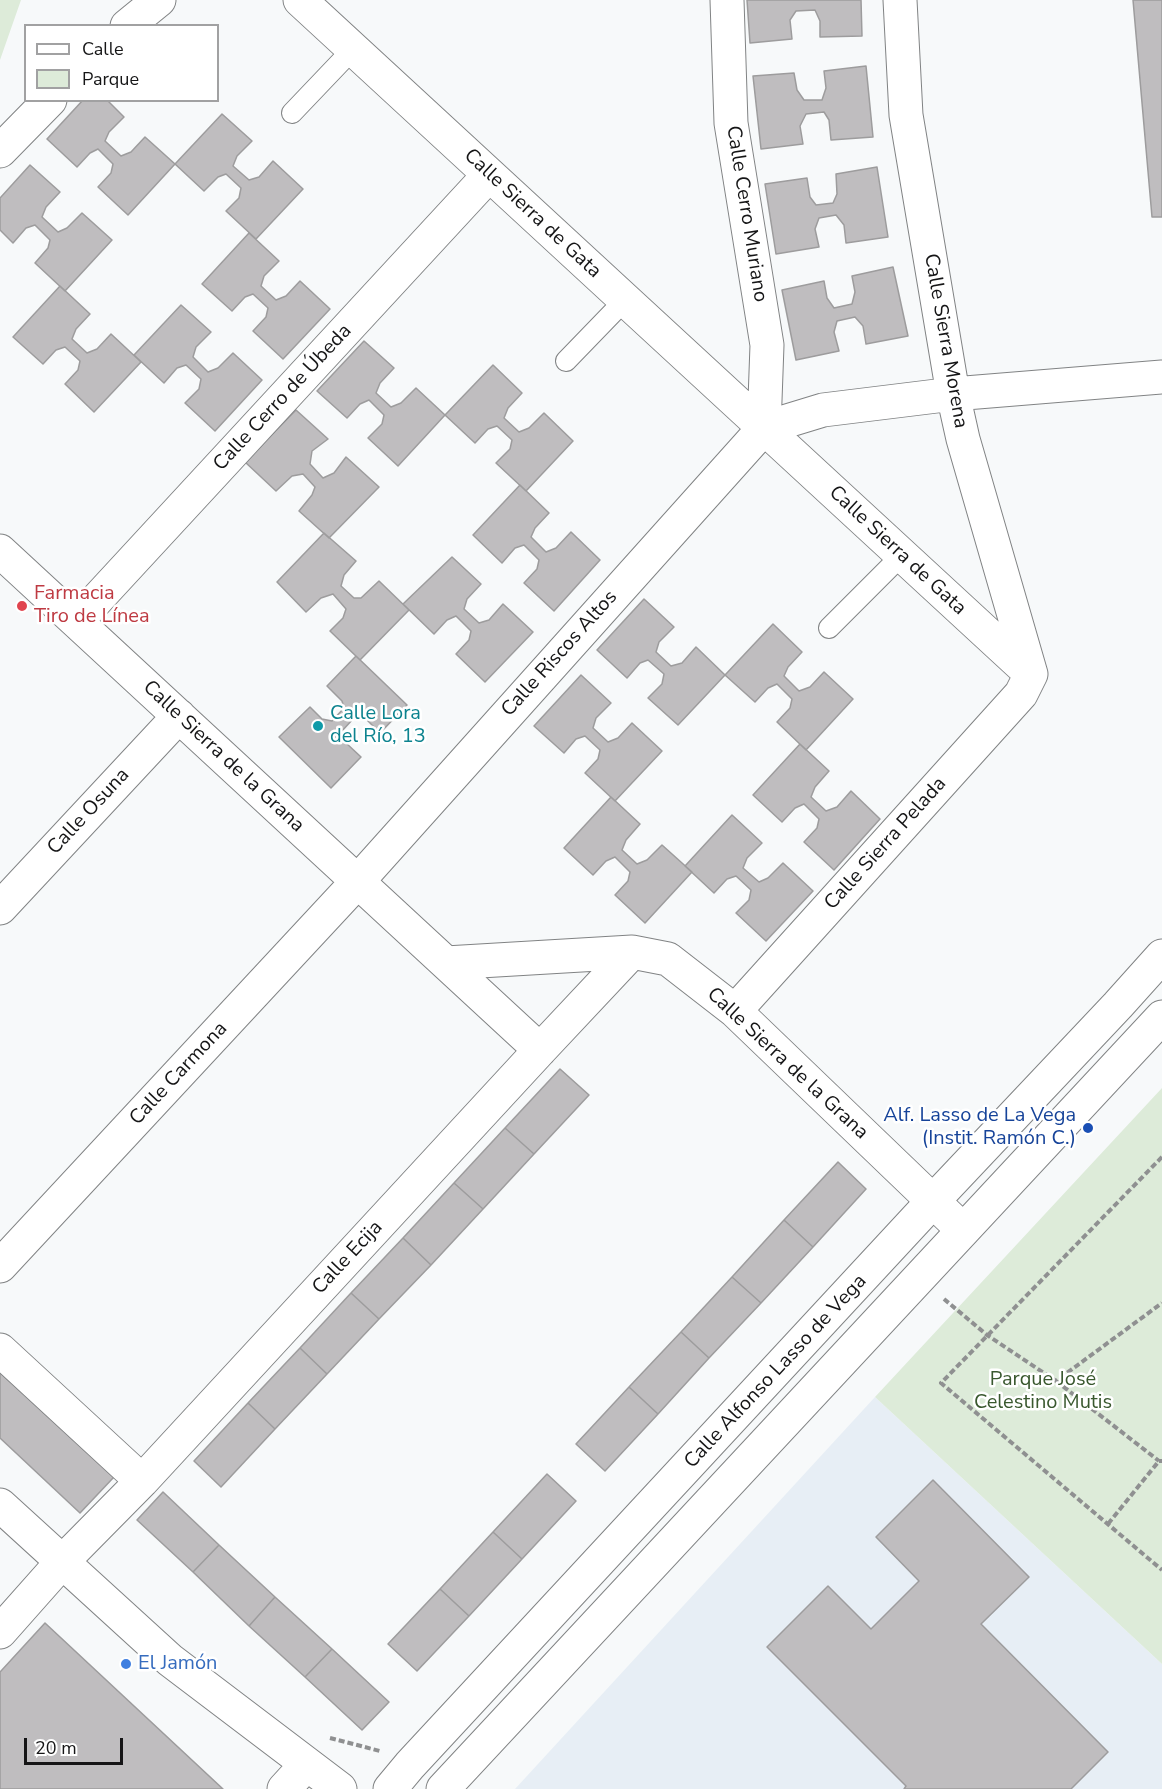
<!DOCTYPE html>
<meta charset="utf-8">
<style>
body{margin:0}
#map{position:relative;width:1162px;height:1789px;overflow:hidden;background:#f7f9fa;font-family:"Nunito Sans",sans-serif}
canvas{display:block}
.legend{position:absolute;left:24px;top:24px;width:195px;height:78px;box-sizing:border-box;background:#fff;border:2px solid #a1a1a2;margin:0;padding:8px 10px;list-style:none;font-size:18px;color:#151516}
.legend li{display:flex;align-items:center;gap:12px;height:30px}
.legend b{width:30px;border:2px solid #a1a1a2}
.scale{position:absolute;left:24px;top:1738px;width:99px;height:27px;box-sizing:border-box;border:3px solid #151516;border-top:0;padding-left:8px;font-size:18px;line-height:21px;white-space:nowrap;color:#151516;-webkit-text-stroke:4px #fff;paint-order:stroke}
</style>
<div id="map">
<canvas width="1162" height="1789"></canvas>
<ul class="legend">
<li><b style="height:8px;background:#fff"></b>Calle</li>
<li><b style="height:16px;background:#ddebd9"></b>Parque</li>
</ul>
<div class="scale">20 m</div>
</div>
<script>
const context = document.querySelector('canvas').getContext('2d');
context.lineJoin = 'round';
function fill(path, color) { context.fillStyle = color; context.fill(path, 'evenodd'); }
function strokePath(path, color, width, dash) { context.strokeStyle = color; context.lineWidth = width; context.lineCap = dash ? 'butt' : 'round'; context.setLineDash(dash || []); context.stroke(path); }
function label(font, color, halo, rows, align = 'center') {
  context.font = font + ' "Nunito Sans",sans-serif'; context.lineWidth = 5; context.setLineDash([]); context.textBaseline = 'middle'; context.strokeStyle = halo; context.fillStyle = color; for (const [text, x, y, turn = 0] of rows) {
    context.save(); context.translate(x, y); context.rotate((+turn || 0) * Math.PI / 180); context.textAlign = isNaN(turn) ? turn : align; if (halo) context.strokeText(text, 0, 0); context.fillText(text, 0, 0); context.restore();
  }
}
const built = new Path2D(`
 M 875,1397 L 1162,1664 L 1162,1789 L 515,1789 Z`);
const green = new Path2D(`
 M 0,0 L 21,0 L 0,60 Z
 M 1162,1088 L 1162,1664 L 875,1397 Z`);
const building = new Path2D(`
 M 747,0 L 861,0 L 862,36 L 820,37 L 820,21 L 815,10 L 796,11 L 790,20 L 792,39 L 750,43 Z
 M 1133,0 L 1162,0 L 1162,217 L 1152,217 Z
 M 866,66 L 873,137 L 831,140 L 829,120 L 824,112 L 806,114 L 800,126 L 803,144 L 761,149 L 753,76 L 794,73 L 797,90 L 804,100 L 822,100 L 826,88 L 824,71 Z
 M 83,100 L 107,100 L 124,117 L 109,132 L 105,141 L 121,156 L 131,152 L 145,137 L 175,164 L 128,215 L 98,187 L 111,173 L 113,164 L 98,149 L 90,153 L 77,167 L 47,139 Z
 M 222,114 L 252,141 L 237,156 L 233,166 L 249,180 L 259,177 L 273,161 L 303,189 L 256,239 L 226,211 L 239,198 L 241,188 L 226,174 L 218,177 L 204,191 L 175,164 Z
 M 30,165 L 60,192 L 46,207 L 42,217 L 58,232 L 67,228 L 82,213 L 112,240 L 65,291 L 35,263 L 48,248 L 50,240 L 35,225 L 26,228 L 13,243 L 0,230 L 0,198 Z
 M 877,167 L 888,237 L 846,243 L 844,225 L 836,215 L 819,218 L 815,229 L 819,247 L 776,254 L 765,184 L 807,178 L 810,197 L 816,205 L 833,203 L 837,194 L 836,174 Z
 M 249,233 L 279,261 L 264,276 L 261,286 L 276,300 L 286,296 L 300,281 L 330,309 L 283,359 L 253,331 L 266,317 L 268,308 L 253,294 L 245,297 L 232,311 L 202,284 Z
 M 893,267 L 908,336 L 866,344 L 863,326 L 855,317 L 837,321 L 834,332 L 839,351 L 796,360 L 782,290 L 824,281 L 827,298 L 834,308 L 852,304 L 855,292 L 852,276 Z
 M 60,286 L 90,314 L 76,329 L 72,339 L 87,353 L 97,349 L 111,334 L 141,362 L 94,412 L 65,384 L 78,370 L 80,361 L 65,347 L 56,350 L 43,364 L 13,337 Z
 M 181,305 L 211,332 L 196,347 L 193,357 L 208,372 L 218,368 L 233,353 L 262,380 L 215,431 L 185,403 L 199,389 L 201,379 L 186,365 L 177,368 L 164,383 L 134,355 Z
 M 364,341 L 394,368 L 380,383 L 376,393 L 391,407 L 401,403 L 416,388 L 445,415 L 398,466 L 368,438 L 382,424 L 384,415 L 369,400 L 360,404 L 347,418 L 317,391 Z
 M 493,365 L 522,393 L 508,408 L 504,418 L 519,432 L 529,428 L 544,413 L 573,441 L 526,491 L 496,463 L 510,449 L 512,440 L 497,426 L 488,429 L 475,443 L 445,415 Z
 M 296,410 L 328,439 L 312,451 L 310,464 L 323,478 L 334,473 L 346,457 L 379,487 L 329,538 L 299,511 L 312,495 L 315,487 L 303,474 L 292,476 L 276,491 L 245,462 Z
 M 520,485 L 549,513 L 535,528 L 531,537 L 546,552 L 556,548 L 571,532 L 600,560 L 554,611 L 524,583 L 537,569 L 539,560 L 524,545 L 515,548 L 502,563 L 473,535 Z
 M 324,533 L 356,561 L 344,575 L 341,586 L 354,598 L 361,598 L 379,581 L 409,610 L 360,660 L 330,631 L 343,618 L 346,609 L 333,594 L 321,598 L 306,612 L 277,582 Z
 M 452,557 L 481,584 L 467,599 L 464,609 L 479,623 L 489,620 L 503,604 L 533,632 L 485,682 L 456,654 L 469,640 L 471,631 L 456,616 L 447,620 L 434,634 L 403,604 Z
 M 644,599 L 674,627 L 659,642 L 656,652 L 671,666 L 682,663 L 696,647 L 725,675 L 678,725 L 648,698 L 662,684 L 664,674 L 648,660 L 640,663 L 627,678 L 597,650 Z
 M 773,624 L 802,652 L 788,667 L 784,676 L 799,691 L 810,687 L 824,672 L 853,699 L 806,750 L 777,722 L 790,708 L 792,699 L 777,684 L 768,688 L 755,702 L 725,675 Z
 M 356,656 L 407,705 L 380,733 L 367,720 L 354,718 L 341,732 L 345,742 L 361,757 L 331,788 L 279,737 L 310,707 L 322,719 L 332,721 L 344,708 L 342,701 L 327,686 Z
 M 581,675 L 611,703 L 596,718 L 593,728 L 608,742 L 618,738 L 632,723 L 662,751 L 615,801 L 585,773 L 598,759 L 600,750 L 585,736 L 576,739 L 564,753 L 534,726 Z
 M 800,744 L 829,771 L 815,787 L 811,797 L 826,811 L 837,807 L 851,791 L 880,819 L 834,870 L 804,842 L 817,828 L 819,819 L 804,804 L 795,808 L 782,822 L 753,795 Z
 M 611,797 L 640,824 L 626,840 L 622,850 L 637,864 L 647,860 L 662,845 L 692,872 L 645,923 L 615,895 L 628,881 L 630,872 L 615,857 L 606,861 L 593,875 L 564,848 Z
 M 732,815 L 762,843 L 747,858 L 743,868 L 759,882 L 768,878 L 783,863 L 813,891 L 766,941 L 736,913 L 749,900 L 751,890 L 736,876 L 727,879 L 714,893 L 685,866 Z
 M 560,1069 L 589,1095 L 534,1154 L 505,1128 Z
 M 505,1128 L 534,1154 L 483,1209 L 454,1183 Z
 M 838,1162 L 866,1189 L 813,1247 L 784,1220 Z
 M 454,1183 L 483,1209 L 431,1265 L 403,1238 Z
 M 784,1220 L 813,1247 L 761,1303 L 732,1277 Z
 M 403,1238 L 431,1265 L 379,1319 L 351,1293 Z
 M 732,1277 L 761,1303 L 709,1358 L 681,1332 Z
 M 351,1293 L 379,1319 L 327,1374 L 300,1348 Z
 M 681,1332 L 709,1358 L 658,1414 L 629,1387 Z
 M 300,1348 L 327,1374 L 275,1429 L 248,1403 Z
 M 0,1372 L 114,1477 L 80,1513 L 0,1438 Z
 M 629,1387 L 658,1414 L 605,1471 L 576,1444 Z
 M 248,1403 L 275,1429 L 221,1487 L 194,1461 Z
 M 547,1474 L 576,1501 L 522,1559 L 493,1532 Z
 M 933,1480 L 1029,1577 L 981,1624 L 1108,1752 L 1071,1789 L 904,1789 L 906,1786 L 767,1647 L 828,1586 L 871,1629 L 919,1581 L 876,1537 Z
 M 163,1492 L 219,1545 L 193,1572 L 137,1520 Z
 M 493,1532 L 522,1559 L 469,1616 L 440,1589 Z
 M 219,1545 L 275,1597 L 249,1626 L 193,1572 Z
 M 440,1589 L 469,1616 L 417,1671 L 388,1644 Z
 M 275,1597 L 332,1649 L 305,1677 L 249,1626 Z
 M 45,1623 L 223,1789 L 0,1789 L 0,1672 Z
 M 332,1649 L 389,1702 L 362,1730 L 305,1677 Z`);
const path = new Path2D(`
 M 1162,1157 L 941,1383 L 1162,1570
 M 944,1299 L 987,1335 L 1056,1381 L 1162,1303
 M 1056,1381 L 1159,1461
 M 1108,1524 L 1159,1461 L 1162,1461
 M 330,1738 L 380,1751`);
const lane = new Path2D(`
 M 292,113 L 353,49
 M 566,361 L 625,300
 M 829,628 L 902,555`);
const street = new Path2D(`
 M 300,0 L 1031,674
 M 727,0 L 731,123 L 767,345 L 764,428
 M 900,0 L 906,115 L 953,394 L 963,439 L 1031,674
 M 127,26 L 159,0
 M 0,151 L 50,100
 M 764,428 L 823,410 L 953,394 L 1162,377
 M 0,551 L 540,1050
 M 77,621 L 489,175
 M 0,908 L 179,716
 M 446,963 L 632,952 L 668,959 L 735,1011 L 963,1230
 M 735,1011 L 1021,694 L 1031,674
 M 0,1266 L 358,881 L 764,428
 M 0,1350 L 142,1481
 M 0,1505 L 170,1660 L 340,1789
 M 0,1632 L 62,1562 L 142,1481 L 540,1050 L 632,952
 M 284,1789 L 306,1765`);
const secondary = new Path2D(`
 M 390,1789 L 410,1765 L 933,1201 L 1118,1005 L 1162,956
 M 443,1789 L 1162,1017`);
const markers = [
 [22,606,6,"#e0444e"],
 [318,726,6,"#0f9aa8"],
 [1088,1128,6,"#1a4fb4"],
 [126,1664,6,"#3f7fe0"]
];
const streetNames = [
 ["Calle Sierra de Gata",532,214,43],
 ["Calle Cerro Muriano",746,214,81],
 ["Calle Sierra Morena",945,341,80],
 ["Calle Cerro de Úbeda",283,398,-47],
 ["Calle Sierra de Gata",897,551,43],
 ["Calle Riscos Altos",560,654,-48],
 ["Calle Sierra de la Grana",223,757,43],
 ["Calle Osuna",89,812,-47],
 ["Calle Sierra Pelada",886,844,-48],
 ["Calle Sierra de la Grana",787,1064,43],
 ["Calle Carmona",179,1074,-47],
 ["Calle Ecija",348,1258,-47],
 ["Calle Alfonso Lasso de Vega",776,1372,-47]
];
const healthNames = [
 ["Farmacia",34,594],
 ["Tiro de Línea",34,617]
];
const cultureNames = [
 ["Calle Lora",330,714],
 ["del Río, 13",330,737]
];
const transitNames = [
 ["Alf. Lasso de La Vega",1076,1116],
 ["(Instit. Ramón C.)",1076,1139]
];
const parkNames = [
 ["Parque José",1043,1380],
 ["Celestino Mutis",1043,1403]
];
const shopNames = [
 ["El Jamón",138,1664]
];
fill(built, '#e7eef5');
fill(green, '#ddebd9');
fill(building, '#bfbdbf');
strokePath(building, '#9d9c9d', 1.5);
strokePath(lane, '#818384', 22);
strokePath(street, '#818384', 35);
strokePath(secondary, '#818384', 35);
strokePath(path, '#8f9091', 4, [6, 3]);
strokePath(lane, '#fff', 20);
strokePath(street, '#fff', 33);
strokePath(secondary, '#fff', 33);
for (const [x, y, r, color] of markers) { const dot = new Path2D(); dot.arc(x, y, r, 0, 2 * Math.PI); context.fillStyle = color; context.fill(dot); strokePath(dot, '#fff', 2); }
label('20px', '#151516', '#fff', streetNames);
label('20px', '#be3a42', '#fff', healthNames, 'left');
label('20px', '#0d838f', '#fff', cultureNames, 'left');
label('20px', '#164399', '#fff', transitNames, 'right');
label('20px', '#39582e', '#fff', parkNames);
label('20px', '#366cbe', '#fff', shopNames, 'left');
</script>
